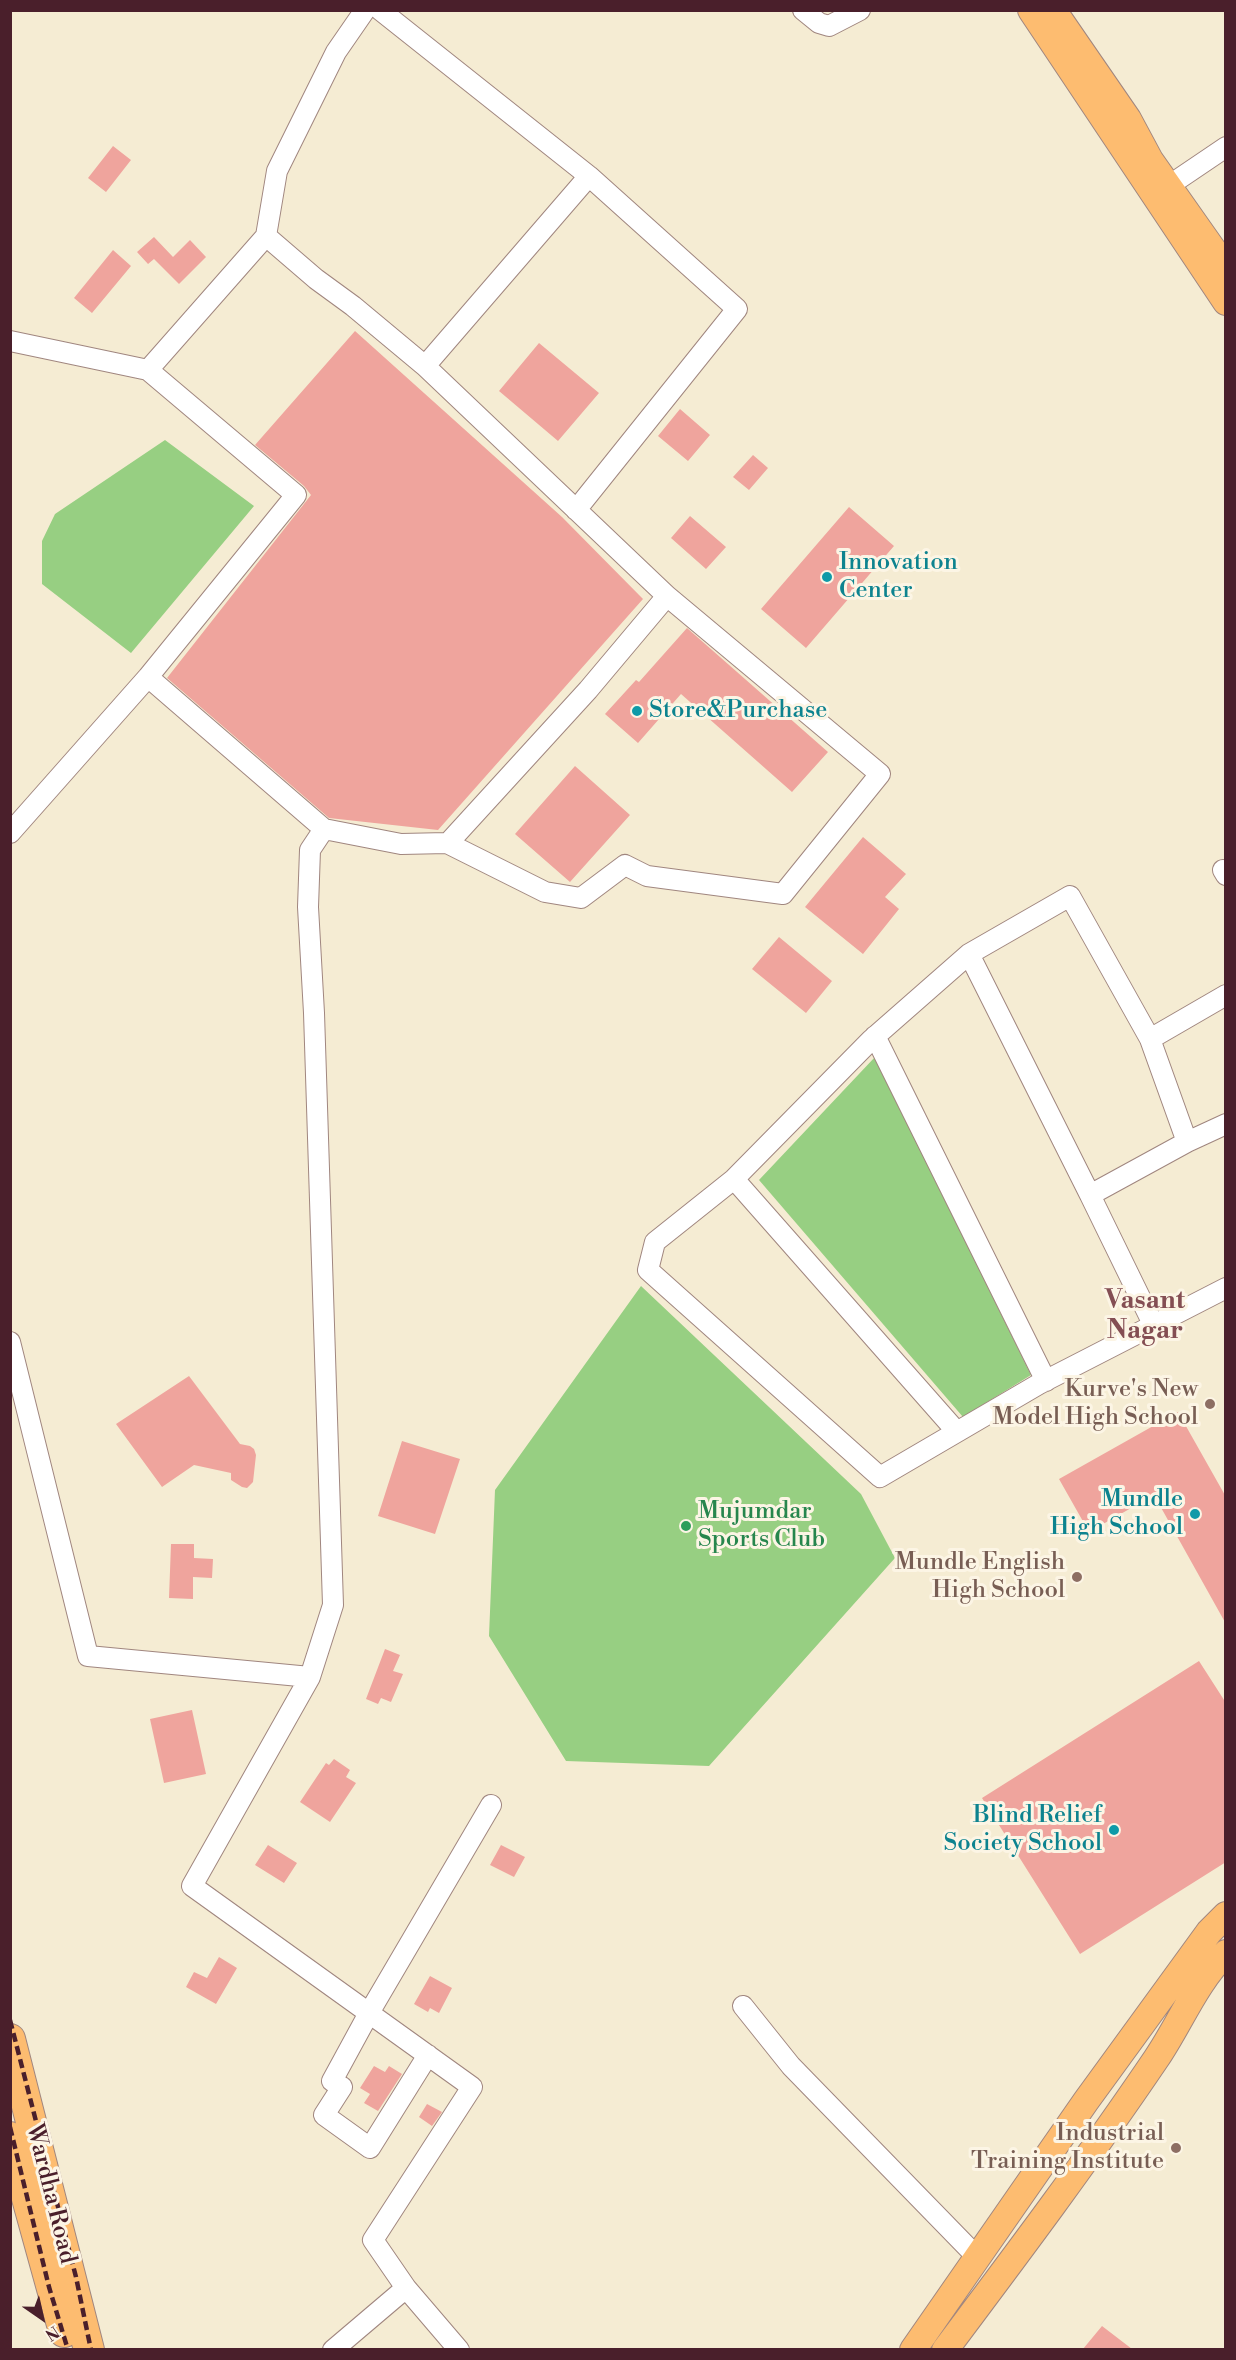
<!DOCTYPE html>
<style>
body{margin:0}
#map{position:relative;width:1236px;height:2360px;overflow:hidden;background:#f5ecd3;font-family:"Libre Bodoni",serif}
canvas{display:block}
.frame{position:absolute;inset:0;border:12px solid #4a1f2b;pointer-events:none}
.north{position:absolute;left:12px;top:2288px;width:60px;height:60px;-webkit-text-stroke:4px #fcf5e5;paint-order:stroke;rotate:146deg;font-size:16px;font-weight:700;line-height:24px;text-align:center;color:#4a1f2b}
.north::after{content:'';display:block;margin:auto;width:21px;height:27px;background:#4a1f2b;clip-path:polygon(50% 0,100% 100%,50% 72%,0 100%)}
</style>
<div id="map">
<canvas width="1236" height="2360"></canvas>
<div class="frame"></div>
<div class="north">N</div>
</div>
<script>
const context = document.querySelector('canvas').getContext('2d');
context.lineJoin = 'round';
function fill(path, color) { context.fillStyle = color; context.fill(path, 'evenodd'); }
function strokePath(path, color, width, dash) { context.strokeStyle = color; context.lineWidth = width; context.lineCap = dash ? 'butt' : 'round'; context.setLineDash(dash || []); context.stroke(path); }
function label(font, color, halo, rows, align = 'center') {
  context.font = font + ' "Libre Bodoni",serif'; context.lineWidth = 6; context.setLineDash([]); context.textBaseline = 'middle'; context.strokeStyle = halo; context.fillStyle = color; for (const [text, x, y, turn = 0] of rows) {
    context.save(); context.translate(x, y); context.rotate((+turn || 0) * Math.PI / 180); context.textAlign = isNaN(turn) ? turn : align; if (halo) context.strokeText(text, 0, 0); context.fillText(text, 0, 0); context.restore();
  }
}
const green = new Path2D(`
 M 165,440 L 254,506 L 131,653 L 42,584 L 42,541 L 55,514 Z
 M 875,1057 L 1031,1375 L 963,1417 L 759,1180 Z
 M 641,1286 L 861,1494 L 895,1558 L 709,1766 L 566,1761 L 489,1636 L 495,1490 Z`);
const building = new Path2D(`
 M 113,146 L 131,160 L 106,192 L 88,178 Z
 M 154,237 L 173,257 L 190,240 L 206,257 L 179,284 L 154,259 L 148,264 L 137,252 Z
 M 113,250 L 131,266 L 92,313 L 74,298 Z
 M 355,331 L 562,517 L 643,599 L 438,830 L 329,818 L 167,678 L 311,495 L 304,486 L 255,445 Z
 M 539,343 L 599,393 L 558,441 L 499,391 Z
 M 680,409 L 710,435 L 688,461 L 658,436 Z
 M 753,455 L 768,468 L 749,490 L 733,477 Z
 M 849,507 L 894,546 L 806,648 L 761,609 Z
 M 690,516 L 726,547 L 706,569 L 671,538 Z
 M 687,628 L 828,752 L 792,792 L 681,694 L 638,743 L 605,714 L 636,680 L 639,682 Z
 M 575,766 L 630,815 L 570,882 L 515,834 Z
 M 863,837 L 906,874 L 885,897 L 899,909 L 863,954 L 805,907 Z
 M 779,937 L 832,981 L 806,1013 L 752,969 Z
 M 189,1376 L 240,1444 L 250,1446 L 254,1449 L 256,1455 L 253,1482 L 247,1488 L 242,1487 L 231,1480 L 231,1473 L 194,1465 L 162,1487 L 116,1424 Z
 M 1178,1412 L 1226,1497 L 1226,1624 L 1154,1495 L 1089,1532 L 1059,1479 Z
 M 402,1441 L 460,1459 L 435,1534 L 378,1516 Z
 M 171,1544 L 194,1544 L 194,1558 L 213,1559 L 212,1578 L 193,1577 L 193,1599 L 169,1598 Z
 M 385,1649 L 400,1655 L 393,1671 L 403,1674 L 391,1702 L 381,1698 L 378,1704 L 366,1699 Z
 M 1199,1661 L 1226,1703 L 1226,1862 L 1080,1954 L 982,1798 Z
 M 192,1710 L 206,1774 L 164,1783 L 150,1719 Z
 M 334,1759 L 350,1770 L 346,1777 L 356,1783 L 330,1822 L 300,1802 L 326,1763 L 329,1765 Z
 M 268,1845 L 297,1863 L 284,1883 L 255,1865 Z
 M 501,1845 L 525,1857 L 514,1877 L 490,1865 Z
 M 219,1957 L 237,1968 L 216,2004 L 186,1987 L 194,1972 L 207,1978 Z
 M 430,1976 L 452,1988 L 439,2013 L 430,2008 L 428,2012 L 414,2004 Z
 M 374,2066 L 385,2072 L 389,2066 L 402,2074 L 378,2111 L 364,2103 L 370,2094 L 360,2088 Z
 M 427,2104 L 442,2112 L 432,2126 L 419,2117 Z
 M 1102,2326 L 1132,2349 L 1083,2349 Z`);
const minor = new Path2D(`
 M 380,10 L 589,176 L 425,366
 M 803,10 L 819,23 L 829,26 L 860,10
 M 1158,193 L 1226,147
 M 10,341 L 148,370
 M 576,510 L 737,309 L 589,176
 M 148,677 L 324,829
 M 10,833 L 148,677 L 296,495 L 148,370 L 266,236 L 277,171 L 336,52 L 365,10
 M 447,843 L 545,892 L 581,898 L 625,865 L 647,876 L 783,894 L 880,774 L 667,596
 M 1223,870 L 1226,875
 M 969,954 L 1090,1195 L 1187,1142
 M 1226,995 L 1150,1039 L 1070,896 L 969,954 L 871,1040 L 734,1179 L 655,1242 L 648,1270 L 880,1477 L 1039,1384 L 1226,1288
 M 875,1036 L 1046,1381
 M 1150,1039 L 1187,1142 L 1226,1124
 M 734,1179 L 957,1432
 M 1090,1195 L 1154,1326
 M 10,1342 L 88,1656 L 310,1677 L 333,1605 L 314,1013 L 308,907 L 310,850 L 324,829 L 401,844 L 447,843 L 450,841 L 588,690 L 667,596 L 425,366 L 353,306 L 316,279 L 266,236
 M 310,1677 L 192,1886 L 472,2087 L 373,2240 L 406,2288
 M 743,2006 L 791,2066 L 977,2257
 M 428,2055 L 370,2148 L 324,2115 L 342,2087 L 332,2081 L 369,2013 L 491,1805
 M 333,2350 L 406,2288 L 459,2350`);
const major = new Path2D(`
 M 1031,10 L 1226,302
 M 1053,10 L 1128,119 L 1150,160 L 1226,268
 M 913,2350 L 1086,2101 L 1209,1932 L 1226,1915
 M 945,2350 C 1017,2254 1089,2158 1156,2059 C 1180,2024 1195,1983 1226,1953`);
const highway = new Path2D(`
 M 10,2039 L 89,2350
 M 10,2137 L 64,2332`);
const rail = new Path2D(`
 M 10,2020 L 76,2277 L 91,2350
 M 10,2127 L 49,2287 L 68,2350`);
const markers = [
 [827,577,6,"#0f9aa8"],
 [637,711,6,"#0f9aa8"],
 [1210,1404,6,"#8d6e63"],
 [1195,1514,6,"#0f9aa8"],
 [686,1526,6,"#2e9e5b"],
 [1077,1577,6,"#8d6e63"],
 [1114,1830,6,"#0f9aa8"],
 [1176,2148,6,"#8d6e63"]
];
const cultureNames = [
 ["Innovation",839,563],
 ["Center",839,591],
 ["Store&Purchase",649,711],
 ["Mundle",1183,1500,"right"],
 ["High School",1183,1528,"right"],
 ["Blind Relief",1102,1816,"right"],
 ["Society School",1102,1844,"right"]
];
const educationNames = [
 ["Kurve's New",1198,1390],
 ["Model High School",1198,1418],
 ["Mundle English",1065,1563],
 ["High School",1065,1591],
 ["Industrial",1164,2134],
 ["Training Institute",1164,2162]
];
const leisureNames = [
 ["Mujumdar",698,1512],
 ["Sports Club",698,1540]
];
const streetNames = [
 ["Wardha Road",50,2194,76]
];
const neighbourhoodNames = [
 ["Vasant",1145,1302],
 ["Nagar",1145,1332]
];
fill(green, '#97cf82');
fill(building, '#efa49d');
strokePath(minor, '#a0867f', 22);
strokePath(major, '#a0867f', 28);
strokePath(highway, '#a0867f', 32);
strokePath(minor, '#fff', 20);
strokePath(major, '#fdbc70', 26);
strokePath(highway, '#fdbc70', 30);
strokePath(rail, '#4a1f2b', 4.5, [9, 4.5]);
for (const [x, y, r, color] of markers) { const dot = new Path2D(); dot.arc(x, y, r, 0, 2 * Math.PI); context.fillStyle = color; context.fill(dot); strokePath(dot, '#fcf5e5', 2); }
label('24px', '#0d838f', '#fcf5e5', cultureNames, 'left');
label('24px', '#785e54', '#fcf5e5', educationNames, 'right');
label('24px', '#27864d', '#fcf5e5', leisureNames, 'left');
label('24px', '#4a1f2b', '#fcf5e5', streetNames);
label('bold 26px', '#844e53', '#fcf5e5', neighbourhoodNames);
</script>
